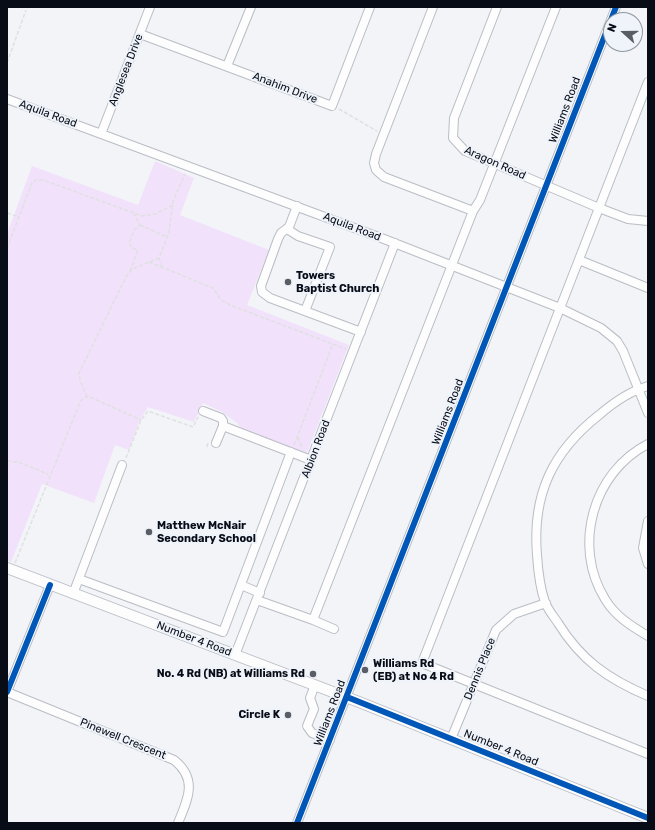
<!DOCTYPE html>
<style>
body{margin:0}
#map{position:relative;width:655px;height:830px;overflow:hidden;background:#f2f4f7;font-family:Rubik,sans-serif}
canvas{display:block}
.frame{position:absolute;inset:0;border:8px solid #070c17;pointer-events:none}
.north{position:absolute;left:603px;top:12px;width:40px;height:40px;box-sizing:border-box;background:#eff3fa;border:1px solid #92979f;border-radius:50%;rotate:291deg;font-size:11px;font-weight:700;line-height:16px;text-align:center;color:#070c17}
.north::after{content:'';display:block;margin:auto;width:14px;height:18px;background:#595d65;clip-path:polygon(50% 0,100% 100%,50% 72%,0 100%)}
</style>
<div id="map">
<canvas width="655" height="830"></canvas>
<div class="frame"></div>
<div class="north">N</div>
</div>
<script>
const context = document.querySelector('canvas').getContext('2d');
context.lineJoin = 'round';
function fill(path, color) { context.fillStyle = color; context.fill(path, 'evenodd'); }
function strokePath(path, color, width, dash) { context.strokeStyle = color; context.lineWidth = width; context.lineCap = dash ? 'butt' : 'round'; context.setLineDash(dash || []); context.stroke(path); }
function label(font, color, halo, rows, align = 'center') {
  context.font = font + ' Rubik,sans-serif'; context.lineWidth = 4; context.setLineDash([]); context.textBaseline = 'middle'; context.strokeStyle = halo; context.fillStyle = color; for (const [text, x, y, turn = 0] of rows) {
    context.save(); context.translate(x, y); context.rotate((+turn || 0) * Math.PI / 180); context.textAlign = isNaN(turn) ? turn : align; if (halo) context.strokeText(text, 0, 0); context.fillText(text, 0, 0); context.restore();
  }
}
const green = new Path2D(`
 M 155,161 L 194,178 L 180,215 L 269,250 L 247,305 L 349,345 L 306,455 L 244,432 L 236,422 L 222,412 L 203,403 L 194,422 L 148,407 L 139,422 L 129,450 L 115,445 L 94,503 L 42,484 L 11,562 L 7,560 L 7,234 L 32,166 L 138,205 Z`);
const path = new Path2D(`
 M 7,63 L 26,10
 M 339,109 L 377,131
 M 7,213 L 19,217
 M 140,225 L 167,237
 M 7,248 L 32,183 L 36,180 L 43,180 L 142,216 L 155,214 L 173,205
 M 149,262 L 213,288 L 221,300 L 230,305 L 346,349
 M 162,267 L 159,258 L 169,232 L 173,201 L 185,174
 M 130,271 L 138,250 L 132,248 L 129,243 L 135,229 L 140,225 L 134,214
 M 87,397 L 80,380 L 79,373 L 126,277 L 132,269 L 159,258
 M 298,437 L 302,448
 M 294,445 L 333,344
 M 207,447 L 208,443
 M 126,458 L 141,420 L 148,411 L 193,427 L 198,417
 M 7,461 L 18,462 L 48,474
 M 7,467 L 9,462
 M 15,563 L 81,400 L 86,397 L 90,397 L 141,420`);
const minor = new Path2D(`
 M 433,7 L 376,154 L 374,163 L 376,170 L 384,177 L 473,211
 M 497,7 L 454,118 L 453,138 L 465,151 L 599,208 L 628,219 L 648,221
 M 140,34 L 332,106 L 370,7
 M 227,66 L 251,7
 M 648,82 L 422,663 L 648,754
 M 7,99 L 384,239 L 560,308 L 601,328 L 617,341 L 623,351 L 648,413
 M 101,134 L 150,7
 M 297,206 L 289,227 L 281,233 L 278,239 L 261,286 L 262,292 L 270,298 L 361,332
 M 287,229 L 298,236 L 330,247 L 305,311
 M 579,260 L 648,288
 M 648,386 C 630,391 613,403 599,415 C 552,452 532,495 537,555 C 538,570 540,588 545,602 C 548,610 554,617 558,623 C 581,660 608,679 648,696
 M 203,411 L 221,418 L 223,421 L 223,426 L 311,460
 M 216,443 L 223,426
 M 648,444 C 593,472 572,546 605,599 C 615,616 631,626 648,636
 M 648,521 L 643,548 L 648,564
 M 79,579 L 223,632 L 291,452
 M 241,585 L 260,593
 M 73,594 L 122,465
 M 257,600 L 313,620 L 473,211 L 480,200 L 556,7
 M 313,620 L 334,629
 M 235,655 L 395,243
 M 315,685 L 310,698 L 314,709 L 307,726 L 312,733 L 330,740
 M 7,692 L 174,760 C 198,779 188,799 178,823
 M 7,692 L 50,585
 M 451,739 L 496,630 L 514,614 L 546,603
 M 297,823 L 616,7`);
const major = new Path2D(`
 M 7,568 L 359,702 L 648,818`);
const cycleway = new Path2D(`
 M 7,692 L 50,585
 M 347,697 L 648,818
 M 297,823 L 616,7`);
const markers = [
 [288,282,4,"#595d65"],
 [149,532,4,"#595d65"],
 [365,670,4,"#595d65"],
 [313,674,4,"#595d65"],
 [288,715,4,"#595d65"]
];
const streetNames = [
 ["Anglesea Drive",126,70,-69],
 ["Anahim Drive",285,88,21],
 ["Williams Road",565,110,-69],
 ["Aquila Road",48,114,20],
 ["Aragon Road",495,163,24],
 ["Aquila Road",352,227,21],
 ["Williams Road",448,412,-69],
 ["Albion Road",316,449,-69],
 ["Number 4 Road",194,639,21],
 ["Dennis Place",480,669,-68],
 ["Williams Road",330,713,-69],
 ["Pinewell Crescent",123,739,22],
 ["Number 4 Road",501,748,22]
];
const poiNames = [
 ["Towers",296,276],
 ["Baptist Church",296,289],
 ["Matthew McNair",157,526],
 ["Secondary School",157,539],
 ["Williams Rd",373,664],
 ["(EB) at No 4 Rd",373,677],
 ["No. 4 Rd (NB) at Williams Rd",305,674,"right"],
 ["Circle K",280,715,"right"]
];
fill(green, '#f1e1fb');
strokePath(minor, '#b9bdc4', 10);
strokePath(major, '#b9bdc4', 12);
strokePath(path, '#dfe0e1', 1.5, [4, 2]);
strokePath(minor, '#fdfdfe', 8);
strokePath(major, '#fdfdfe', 10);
strokePath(cycleway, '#0057b8', 6);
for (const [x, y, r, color] of markers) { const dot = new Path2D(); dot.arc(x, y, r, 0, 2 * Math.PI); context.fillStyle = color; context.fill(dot); strokePath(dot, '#eff3fa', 1.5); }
label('11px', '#070c17', '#eff3fa', streetNames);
label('bold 11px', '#070c17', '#eff3fa', poiNames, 'left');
</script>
